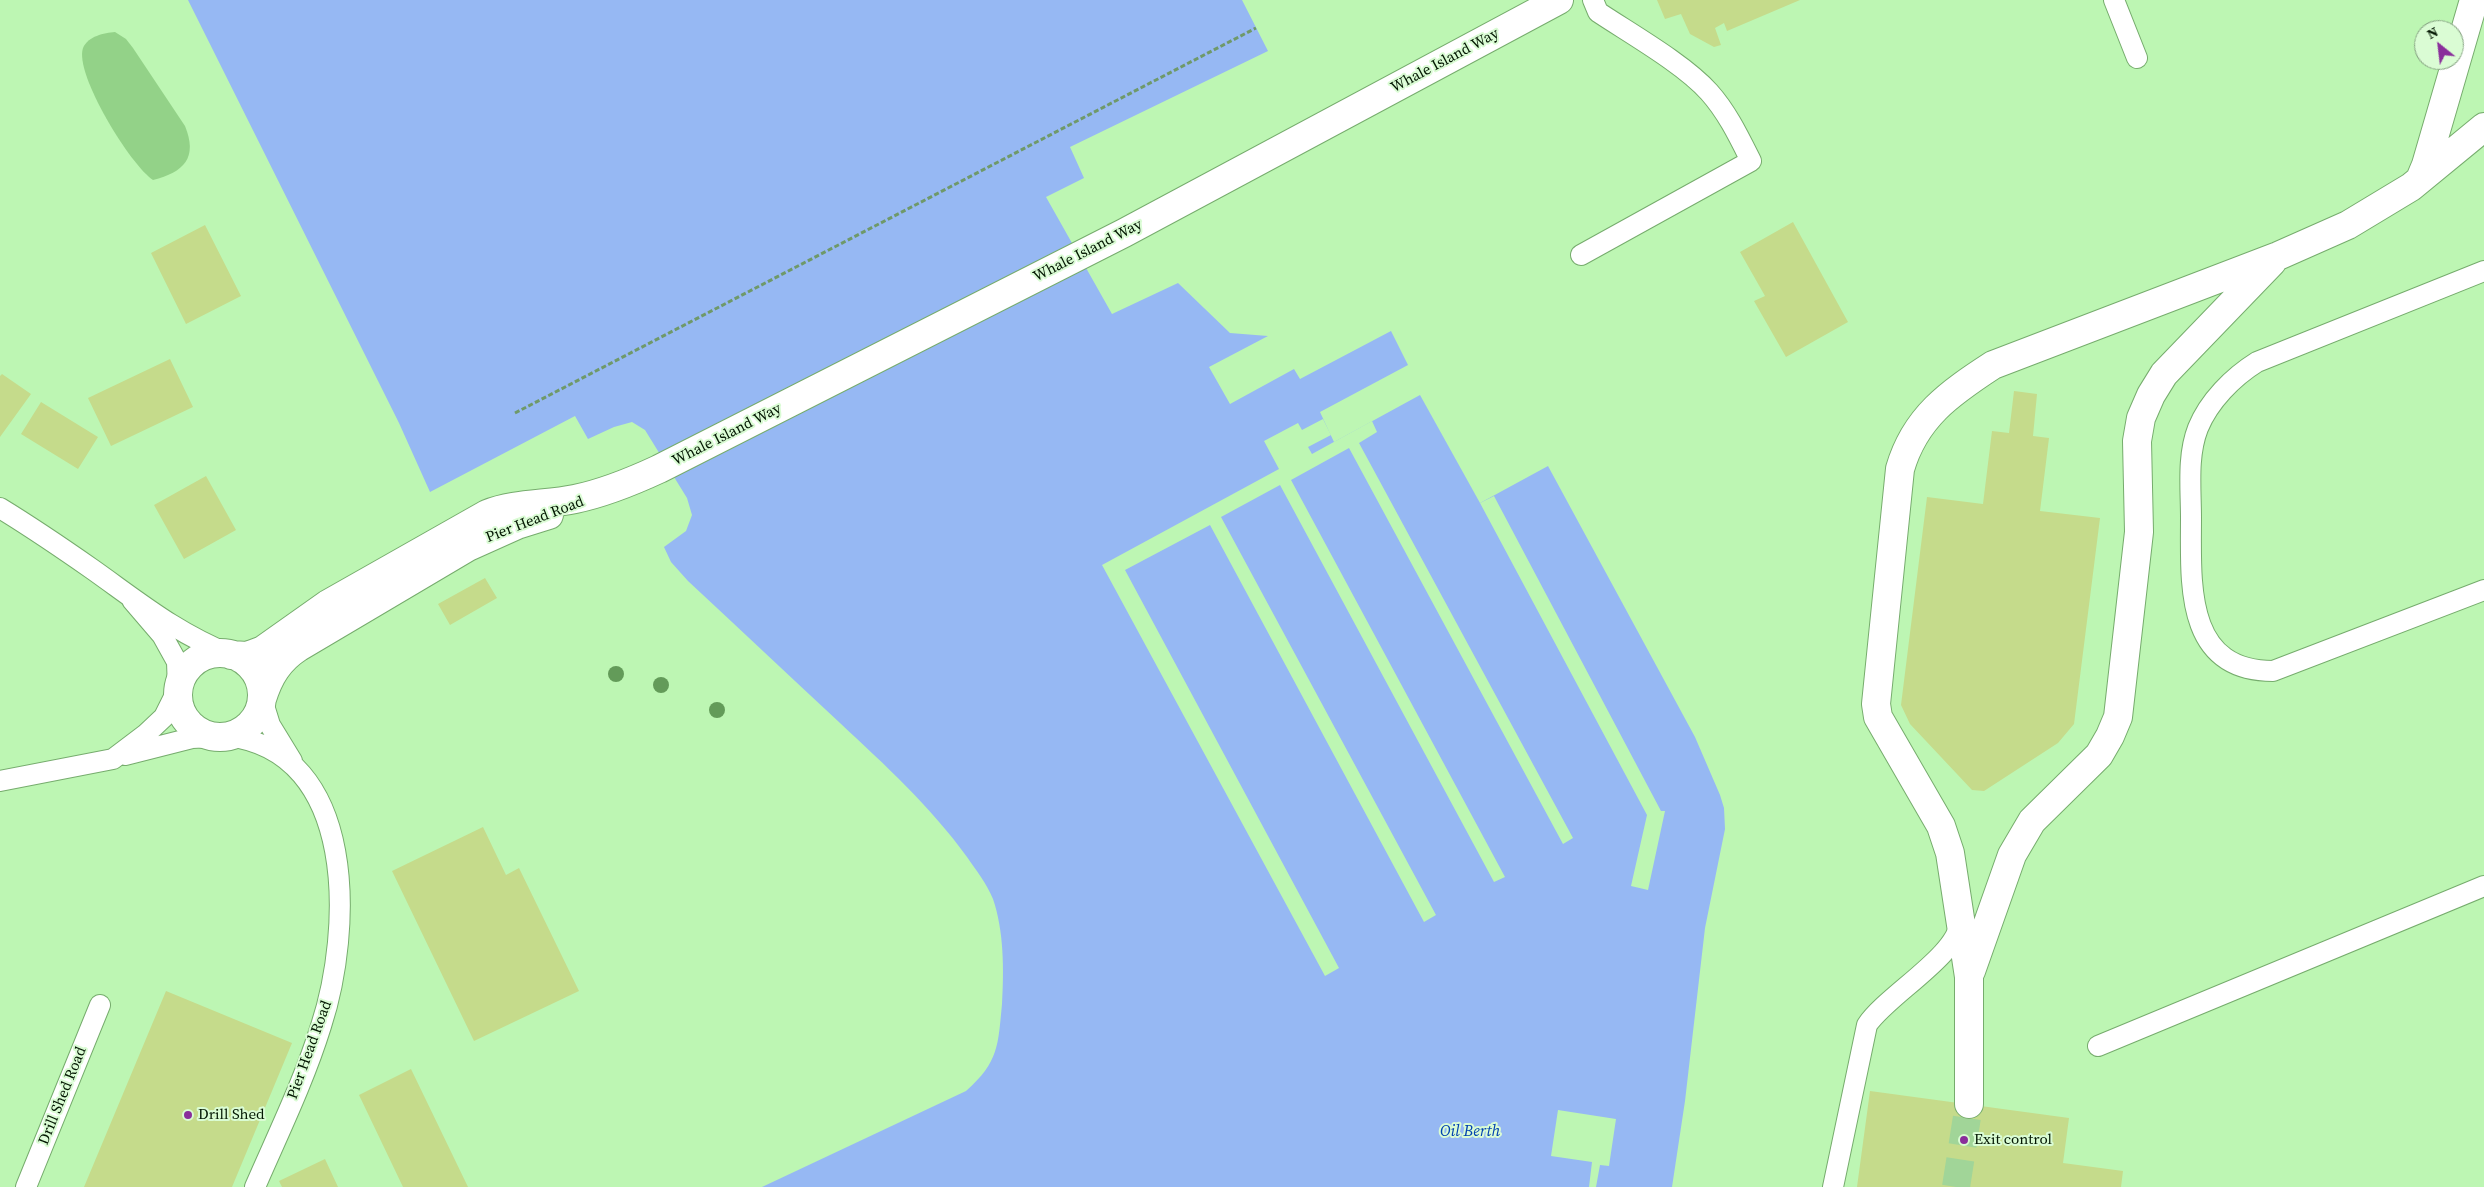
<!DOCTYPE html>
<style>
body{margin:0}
#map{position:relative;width:2484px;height:1187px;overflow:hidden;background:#bdf6b3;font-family:"Source Serif 4",serif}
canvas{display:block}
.north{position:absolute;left:2414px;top:20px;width:50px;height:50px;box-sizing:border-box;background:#dafcd4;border:1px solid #84a080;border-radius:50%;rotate:331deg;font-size:14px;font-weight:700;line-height:20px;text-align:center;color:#031702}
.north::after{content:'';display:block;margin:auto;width:18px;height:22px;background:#8a2f9b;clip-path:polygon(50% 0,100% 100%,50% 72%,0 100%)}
</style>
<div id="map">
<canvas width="2484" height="1187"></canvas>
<div class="north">N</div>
</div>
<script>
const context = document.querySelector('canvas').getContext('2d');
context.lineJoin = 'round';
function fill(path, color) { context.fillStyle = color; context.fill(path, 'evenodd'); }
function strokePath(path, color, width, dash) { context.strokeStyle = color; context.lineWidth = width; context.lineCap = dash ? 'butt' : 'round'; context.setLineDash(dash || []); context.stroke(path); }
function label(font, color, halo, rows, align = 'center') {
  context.font = font + ' "Source Serif 4",serif'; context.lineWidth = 4; context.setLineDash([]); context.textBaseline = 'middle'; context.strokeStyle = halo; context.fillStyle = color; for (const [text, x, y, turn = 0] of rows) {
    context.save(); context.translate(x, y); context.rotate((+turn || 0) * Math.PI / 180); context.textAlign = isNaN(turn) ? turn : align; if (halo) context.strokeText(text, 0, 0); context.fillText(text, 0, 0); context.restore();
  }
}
const green = new Path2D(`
 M 115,32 L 126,39 L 133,48 L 185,126 C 198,158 184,172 153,180 C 131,166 74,74 83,48 C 88,36 104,33 115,32 Z`);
const water = new Path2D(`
 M 188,0 L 1242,0 L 1268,51 L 1070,147 L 1084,178 L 1046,197 L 1112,314 L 1178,283 L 1230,333 L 1268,336 L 1209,367 L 1230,404 L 1294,369 L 1300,379 L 1391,331 L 1408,365 L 1320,412 L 1334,442 L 1420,395 L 1480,503 L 1548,466 L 1695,737 L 1720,795 L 1724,808 L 1725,829 L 1705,928 L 1685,1101 L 1672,1187 L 762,1187 L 966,1091 C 999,1062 998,1045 1002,1004 C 1004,970 1004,931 993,899 C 987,884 976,870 967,857 C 931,807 885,765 840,723 C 789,676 739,628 688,581 L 671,562 L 664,547 L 686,531 L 692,515 L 687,498 L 645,430 L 632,422 L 614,427 L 588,439 L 575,416 L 430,492 L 399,423 Z`);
const pier = new Path2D(`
 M 1323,419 L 1331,435 L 1308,447 L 1312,454 L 1372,421 L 1377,432 L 1359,443 L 1573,838 L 1563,844 L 1349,448 L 1291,480 L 1505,877 L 1494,882 L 1280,485 L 1221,517 L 1436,915 L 1424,922 L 1210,525 L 1125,570 L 1339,968 L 1325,976 L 1102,565 L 1279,469 L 1264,441 L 1298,423 L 1302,430 Z
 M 1494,496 L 1661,811 L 1665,811 L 1648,890 L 1631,886 L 1647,815 L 1480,503 Z
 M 1558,1110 L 1616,1119 L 1609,1166 L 1600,1165 L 1596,1187 L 1589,1187 L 1592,1162 L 1551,1156 Z`);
const building = new Path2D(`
 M 1657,0 L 1800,0 L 1727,31 L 1724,23 L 1715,28 L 1721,45 L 1714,47 L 1690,34 L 1681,14 L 1665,19 Z
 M 1793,222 L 1848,322 L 1786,357 L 1754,301 L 1765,296 L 1740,252 Z
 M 205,225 L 241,296 L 186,324 L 151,253 Z
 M 170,359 L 193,407 L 111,446 L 88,398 Z
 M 2,374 L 31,394 L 0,437 L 0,376 Z
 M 2014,391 L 2037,394 L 2033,436 L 2049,438 L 2040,511 L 2100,518 L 2074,724 L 2058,743 L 1984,791 L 1972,790 L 1910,724 L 1901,705 L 1927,497 L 1983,504 L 1992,431 L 2009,433 Z
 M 41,402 L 98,437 L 78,469 L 21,434 Z
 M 206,476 L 236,530 L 184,559 L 154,505 Z
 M 485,578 L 497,598 L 450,625 L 438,604 Z
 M 483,827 L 506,875 L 519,868 L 579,991 L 474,1041 L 392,871 Z
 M 166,991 L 292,1043 L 232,1187 L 84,1187 Z
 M 411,1069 L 468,1187 L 403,1187 L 359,1095 Z
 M 1870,1091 L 2069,1118 L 2063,1163 L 2123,1171 L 2121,1187 L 1857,1187 Z
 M 325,1159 L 338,1187 L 282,1187 L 279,1181 Z`);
const streetTunnel = new Path2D(`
 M 1956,1187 L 1969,1104`);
const path = new Path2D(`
 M 515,413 L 1256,28`);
const lane = new Path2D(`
 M 2114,0 L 2137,58
 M 1581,255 L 1751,161 C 1739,137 1727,112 1709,92 C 1684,64 1631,34 1598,12 L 1593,0
 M 2484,271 L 2257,362 C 2233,377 2209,401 2198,428 C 2187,456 2191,489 2191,518 C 2191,583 2184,671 2273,671 L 2484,590
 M 0,508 C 31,527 62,548 92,569 C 140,603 176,633 231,655
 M 262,699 L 270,725 L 292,761
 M 227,736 C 359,751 352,931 321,1026 C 304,1081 278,1134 255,1187
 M 125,755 L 192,738 L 214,737
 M 0,781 L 113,759 L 146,734 L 164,717 L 178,689 L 177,662 L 162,635 L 132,600
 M 2098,1046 L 2484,886
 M 26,1187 L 100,1005
 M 1833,1187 L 1867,1025 C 1887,995 1959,955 1960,921`);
const street = new Path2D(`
 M 2421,177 L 2426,165 L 2474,0
 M178 695a42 42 0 1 1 84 0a42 42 0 1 1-84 0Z
 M 231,655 L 247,656 L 263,650 L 328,604 L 487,514 C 515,503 546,505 575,499 C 604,493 631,482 659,469 L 1124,233 L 1559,0
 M 262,699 C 269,676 279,660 299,647 L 468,547 L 517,525 L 549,515
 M 1971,971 L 2012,855 L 2032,821 L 2099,755 L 2110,736 L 2118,717 L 2139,532 L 2137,441 L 2141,418 L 2151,395 L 2164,374 L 2272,262
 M 1969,1104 L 1969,977 L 1950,853 L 1941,826 L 1878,717 L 1876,704 L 1900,469 C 1915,417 1950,393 1993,365 L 2278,256 L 2348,225 L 2411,187 L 2484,127`);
const trees = [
 [616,674],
 [661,685],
 [717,710]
];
const markers = [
 [188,1115,5,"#8a2f9b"],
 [1964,1140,5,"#8a2f9b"]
];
const streetNames = [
 ["Whale Island Way",1445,61,-28],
 ["Whale Island Way",1088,251,-27],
 ["Whale Island Way",727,435,-27],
 ["Pier Head Road",535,520,-21],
 ["Pier Head Road",310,1050,-70],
 ["Drill Shed Road",63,1096,-68]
];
const poiNames = [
 ["Drill Shed",198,1115],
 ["Exit control",1974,1140]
];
const waterNames = [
 ["Oil Berth",1470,1132]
];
fill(green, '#93d288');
fill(water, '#96b8f3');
fill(pier, '#bdf6b3');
fill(building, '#c5db8b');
strokePath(streetTunnel, '#a1d598', 28, [28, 14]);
strokePath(lane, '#76ac6d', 22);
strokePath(street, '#76ac6d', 30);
strokePath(path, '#6f9969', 3, [5, 2.5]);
strokePath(lane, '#fff', 20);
strokePath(street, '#fff', 28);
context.fillStyle = '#639b59';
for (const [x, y] of trees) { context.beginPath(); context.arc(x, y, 8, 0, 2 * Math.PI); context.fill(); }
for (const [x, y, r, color] of markers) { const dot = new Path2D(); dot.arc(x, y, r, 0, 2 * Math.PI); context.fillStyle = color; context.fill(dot); strokePath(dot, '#dafcd4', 2); }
label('15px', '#031702', '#dafcd4', streetNames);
label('15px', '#031702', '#dafcd4', poiNames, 'left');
label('italic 16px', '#0042b0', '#dafcd4', waterNames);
</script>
